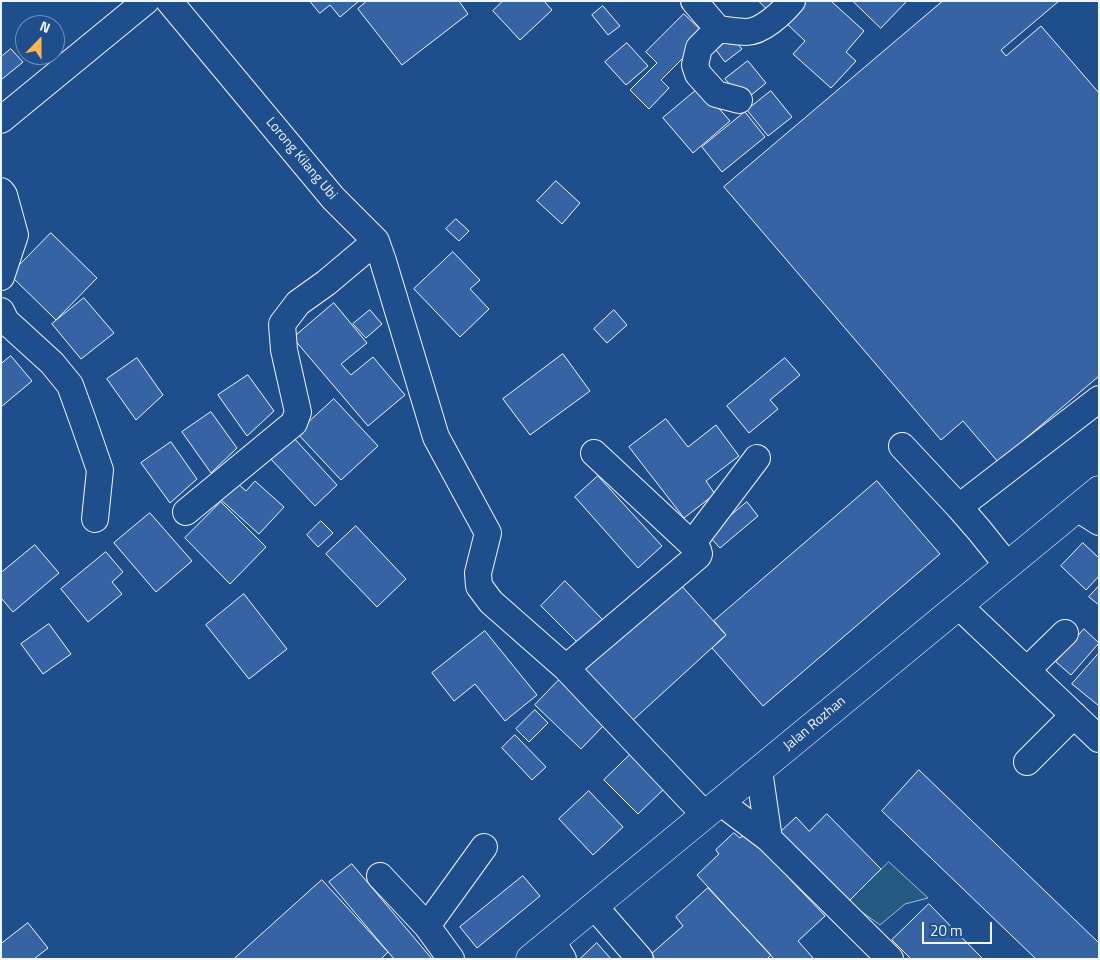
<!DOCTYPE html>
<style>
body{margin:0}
#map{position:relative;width:1100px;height:960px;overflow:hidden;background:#1f4e8c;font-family:"Titillium Web",sans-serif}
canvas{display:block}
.frame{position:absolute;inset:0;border:2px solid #f2f6ff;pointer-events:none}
.north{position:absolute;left:15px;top:15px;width:50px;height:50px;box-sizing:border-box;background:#1f4e8c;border:1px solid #7391ba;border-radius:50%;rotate:22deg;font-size:14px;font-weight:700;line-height:20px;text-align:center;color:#f2f6ff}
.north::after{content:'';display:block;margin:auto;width:18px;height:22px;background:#ffb74d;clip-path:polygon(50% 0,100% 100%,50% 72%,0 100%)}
.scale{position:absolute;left:922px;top:922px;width:70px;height:22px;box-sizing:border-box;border:2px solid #f2f6ff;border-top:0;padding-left:6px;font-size:15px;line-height:18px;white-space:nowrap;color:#f2f6ff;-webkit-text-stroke:4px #1f4e8c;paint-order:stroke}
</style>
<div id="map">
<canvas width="1100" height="960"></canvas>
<div class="frame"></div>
<div class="north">N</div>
<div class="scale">20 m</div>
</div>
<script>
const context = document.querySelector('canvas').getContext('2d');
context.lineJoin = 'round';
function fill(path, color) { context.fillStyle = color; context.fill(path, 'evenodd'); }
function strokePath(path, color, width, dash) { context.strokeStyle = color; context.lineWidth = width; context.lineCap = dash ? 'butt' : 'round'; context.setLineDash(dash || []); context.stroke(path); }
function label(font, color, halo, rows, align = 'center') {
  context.font = font + ' "Titillium Web",sans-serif'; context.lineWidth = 4; context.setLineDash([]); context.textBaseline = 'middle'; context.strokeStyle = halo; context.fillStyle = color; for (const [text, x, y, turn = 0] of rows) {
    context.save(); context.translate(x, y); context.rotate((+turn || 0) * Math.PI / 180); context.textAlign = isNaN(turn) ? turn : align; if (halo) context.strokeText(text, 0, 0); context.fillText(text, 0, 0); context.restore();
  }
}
const green = new Path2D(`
 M 889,862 L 928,898 L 905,904 L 880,925 L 848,902 Z`);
const building = new Path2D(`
 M 310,1 L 359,1 L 340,17 L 330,5 L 320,13 Z
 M 367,1 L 459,1 L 468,14 L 402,65 L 358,9 Z
 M 503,1 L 544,1 L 552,10 L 520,40 L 493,11 Z
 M 759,1 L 786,1 L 773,15 Z
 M 804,1 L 831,1 L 864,31 L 846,52 L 856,61 L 831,88 L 793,54 L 805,41 L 785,22 Z
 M 853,1 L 907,1 L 881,28 Z
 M 943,1 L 1059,1 L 1001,50 L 1006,56 L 1041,26 L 1099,93 L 1099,376 L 998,462 L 963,421 L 941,440 L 724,187 Z
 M 603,6 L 620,26 L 608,35 L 592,15 Z
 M 684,14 L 706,35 L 661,80 L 669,88 L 649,109 L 630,90 L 657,63 L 646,52 Z
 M 732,37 L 742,49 L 725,62 L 716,50 Z
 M 627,43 L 648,66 L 626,85 L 605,62 Z
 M 11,49 L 23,62 L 1,80 L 1,57 Z
 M 748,61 L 766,83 L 744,101 L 725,79 Z
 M 700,87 L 730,121 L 693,153 L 663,118 Z
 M 771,91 L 792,117 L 768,136 L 747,110 Z
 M 745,112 L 765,137 L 722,172 L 702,147 Z
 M 556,181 L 580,203 L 562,224 L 537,201 Z
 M 456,219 L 469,231 L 459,241 L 446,229 Z
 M 51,233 L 97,278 L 56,320 L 10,275 Z
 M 453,252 L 480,280 L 470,289 L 489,309 L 460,337 L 414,289 Z
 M 84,298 L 114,333 L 81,359 L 52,324 Z
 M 334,303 L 367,343 L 341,364 L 351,375 L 373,357 L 405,395 L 368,426 L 293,338 Z
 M 370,310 L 382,324 L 366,338 L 353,324 Z
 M 614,310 L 627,325 L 607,343 L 594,329 Z
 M 563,354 L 590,391 L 530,435 L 503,399 Z
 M 11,356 L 32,381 L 1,407 L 1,364 Z
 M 137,358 L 163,395 L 136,420 L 107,379 Z
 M 785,358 L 800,375 L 770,400 L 778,409 L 749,433 L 727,406 Z
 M 248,375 L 274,411 L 247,436 L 218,395 Z
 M 334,399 L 378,446 L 341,480 L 297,433 Z
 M 211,412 L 237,448 L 211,473 L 182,432 Z
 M 666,419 L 688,447 L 716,425 L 739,456 L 706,481 L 715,494 L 684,518 L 629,447 Z
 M 292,436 L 337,485 L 315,506 L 269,457 Z
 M 171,442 L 197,479 L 170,503 L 141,463 Z
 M 598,476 L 662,546 L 638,568 L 575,497 Z
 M 235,481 L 246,491 L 255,481 L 284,507 L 259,534 L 220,499 Z
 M 877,481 L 940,554 L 763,706 L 712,648 L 726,635 L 714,621 Z
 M 221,502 L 266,547 L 230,584 L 185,538 Z
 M 747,502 L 758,516 L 720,548 L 708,535 Z
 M 150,513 L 192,561 L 156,592 L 114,543 Z
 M 321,521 L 333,533 L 318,547 L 307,535 Z
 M 356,526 L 406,579 L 377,607 L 326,554 Z
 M 1083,543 L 1099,558 L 1099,576 L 1086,590 L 1061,566 Z
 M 35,545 L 59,573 L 13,612 L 1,598 L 1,573 Z
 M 106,552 L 123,572 L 112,582 L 122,594 L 88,622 L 61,589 Z
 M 565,581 L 605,622 L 581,646 L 541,606 Z
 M 679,583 L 726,635 L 632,721 L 584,669 Z
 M 1099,586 L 1099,605 L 1089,597 Z
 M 244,594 L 287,649 L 249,679 L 206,625 Z
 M 49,624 L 71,654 L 43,674 L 21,644 Z
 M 1084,629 L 1099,643 L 1071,675 L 1056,662 Z
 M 485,631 L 537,695 L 505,721 L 475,684 L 454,701 L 432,673 Z
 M 1099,653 L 1099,706 L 1072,684 Z
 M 559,680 L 605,724 L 581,749 L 535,705 Z
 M 535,710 L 548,723 L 529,742 L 516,729 Z
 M 515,735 L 546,767 L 532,780 L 502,748 Z
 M 632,753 L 666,787 L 638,814 L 604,780 Z
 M 919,770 L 1099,943 L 1099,959 L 1036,959 L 882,811 Z
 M 589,791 L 623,827 L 593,855 L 559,819 Z
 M 827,814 L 881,869 L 848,902 L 779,833 L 796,817 L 809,831 Z
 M 734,833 L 740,838 L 746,833 L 825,916 L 798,941 L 814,959 L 774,959 L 697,875 L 719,854 L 716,850 Z
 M 352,864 L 432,959 L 394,959 L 329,882 Z
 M 523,876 L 540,896 L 477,948 L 460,927 Z
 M 322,880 L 388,952 L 381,959 L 234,959 Z
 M 708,888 L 771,955 L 767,959 L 655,959 L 651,954 L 683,926 L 676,917 Z
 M 929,904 L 983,959 L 911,959 L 892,940 Z
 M 28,923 L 48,948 L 34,959 L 1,959 L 1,944 Z
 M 597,943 L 611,959 L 580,959 Z`);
const minor = new Path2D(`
 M 169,1 L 333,198 L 376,241 L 383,261 L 436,437 L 488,533 L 478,573 L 479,586 L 491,602 L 566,668 L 705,815
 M 694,1 L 718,29
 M 739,100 L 716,94 L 698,74 L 695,65 L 699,48 L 718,29 C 727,30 737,32 746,32 C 762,32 782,13 792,1
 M 1,120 L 146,1
 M 1,191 L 4,195 L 15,235 L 1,277
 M 1,311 L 6,321 L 52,363 L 70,385 L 83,421 L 100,470 L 95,519
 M 902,446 L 959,507 L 1099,399
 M 959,507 L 979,530 L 1007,565
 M 1077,508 L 1099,522
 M 186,512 L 294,423 L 298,412 L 284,350 L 282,324 L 298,303 L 326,283 L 376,241
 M 692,544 L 757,458
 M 959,606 L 1099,739
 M 566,668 L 698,556 L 699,554 L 698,550 L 594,453
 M 1027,670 L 1065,633
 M 1027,762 L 1074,715
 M 759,770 L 769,839
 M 720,802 L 769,839 L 890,959
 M 380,876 L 427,926
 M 594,906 L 640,959
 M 552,941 L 563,959
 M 451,959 L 427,926 L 484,847`);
const major = new Path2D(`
 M 530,959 L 1099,490`);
const streetNames = [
 ["Lorong Kilang Ubi",301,159,50],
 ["Jalan Rozhan",815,724,-40]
];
fill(green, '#245a82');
strokePath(green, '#a8bbd7', 1);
fill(building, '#3563a3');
strokePath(building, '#f2f6ff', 1);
strokePath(minor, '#f2f6ff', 28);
strokePath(major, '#f2f6ff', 29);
strokePath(minor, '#1f4e8c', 26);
strokePath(major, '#1f4e8c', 28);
label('14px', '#f2f6ff', '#1f4e8c', streetNames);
</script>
